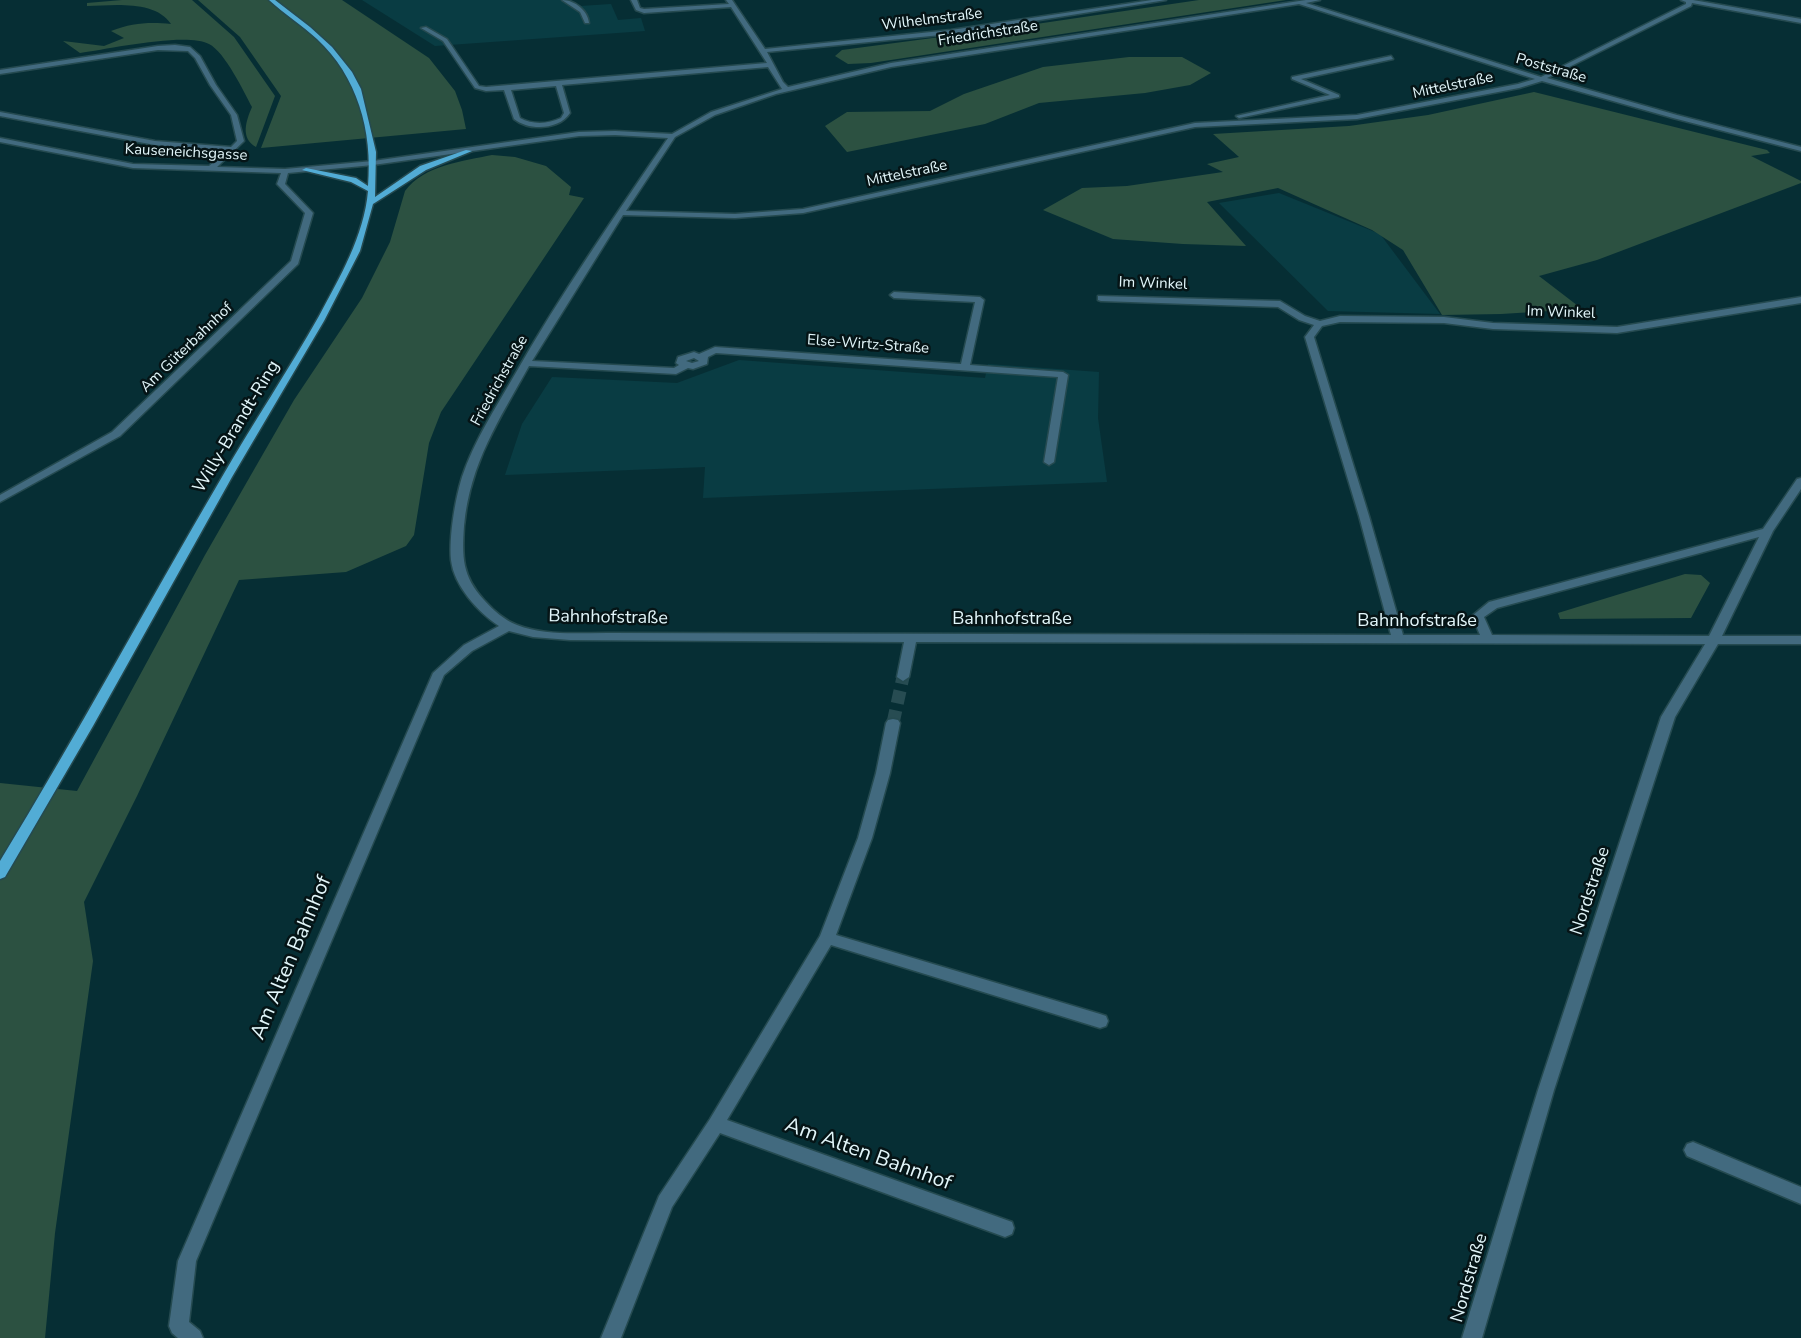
<!DOCTYPE html>
<meta charset="utf-8">
<style>
body{margin:0}
canvas{display:block;background:#062e34}
</style>
<canvas width="1801" height="1338"></canvas>
<script>
const context = document.querySelector('canvas').getContext('2d');
context.lineJoin = 'round';
function fill(path, color) { context.fillStyle = color; context.fill(path, 'evenodd'); }
function strokePath(path, color, width, dash) { context.strokeStyle = color; context.lineWidth = width; context.lineCap = dash ? 'butt' : 'round'; context.setLineDash(dash || []); context.stroke(path); }
function label(font, color, halo, rows, align = 'center') {
  context.font = font + ' "Nunito Sans",sans-serif'; context.lineWidth = 5; context.setLineDash([]); context.textBaseline = 'middle'; context.strokeStyle = halo; context.fillStyle = color; for (const [text, x, y, turn = 0] of rows) {
    context.save(); context.translate(x, y); context.rotate((+turn || 0) * Math.PI / 180); context.textAlign = isNaN(turn) ? turn : align; if (halo) context.strokeText(text, 0, 0); context.fillText(text, 0, 0); context.restore();
  }
}
const built = new Path2D(`
 M 362,0 L 571,0 L 581,6 L 611,4 L 618,20 L 641,18 L 645,31 L 435,46 Z
 M 1279,193 L 1380,234 L 1440,314 L 1328,311 L 1219,203 Z
 M 739,360 L 985,378 L 988,364 L 1099,372 L 1098,418 L 1107,482 L 703,498 L 705,467 L 505,475 L 522,424 L 552,377 L 677,383 Z`);
const green = new Path2D(`
 M 122,0 L 192,0 L 234,37 L 275,96 L 256,147 C 240,138 246,121 252,107 C 244,92 225,52 209,44 C 186,32 109,49 80,53 L 63,41 L 104,46 L 124,38 L 111,31 C 133,23 148,22 171,24 C 156,0 113,5 87,6 L 87,3 Z
 M 198,0 L 342,0 L 429,58 L 455,91 L 462,110 L 466,129 L 261,148 L 281,96 L 240,37 Z
 M 1199,0 L 1286,0 L 871,63 L 848,64 L 835,56 L 842,50 L 1016,27 Z
 M 1129,57 L 1182,57 L 1211,73 L 1190,85 L 1145,93 L 1039,103 L 985,124 L 847,152 L 825,126 L 847,112 L 930,111 L 964,94 L 1043,67 Z
 M 1534,92 L 1767,150 L 1770,153 L 1751,156 L 1801,181 L 1801,183 L 1597,260 L 1539,276 L 1582,309 L 1501,314 L 1442,315 L 1403,250 L 1372,230 L 1278,188 L 1207,202 L 1246,246 L 1183,244 L 1113,239 L 1043,210 L 1082,188 L 1127,186 L 1223,172 L 1207,164 L 1239,157 L 1213,134 L 1349,126 L 1428,115 Z
 M 492,155 L 515,157 L 546,166 L 571,187 L 569,195 L 584,198 L 441,412 L 429,443 L 414,535 L 406,546 L 346,572 L 239,580 L 137,796 L 84,902 L 93,961 L 55,1233 L 45,1338 L 0,1338 L 0,783 L 77,791 L 205,555 L 294,400 L 362,298 L 390,242 L 405,191 C 424,165 464,161 492,155 Z
 M 1685,574 L 1701,575 L 1710,583 L 1691,618 L 1560,619 L 1558,613 Z`);
const minorTunnel = new Path2D(`
 M 893,723 L 903,677`);
const minor = new Path2D(`
 M 562,0 C 575,0 588,11 589,23 L 585,23 L 580,12 Z
 M 631,0 L 637,0 L 640,8 L 644,9 L 729,4 L 726,0 L 732,0 L 765,49 L 951,30 L 1152,0 L 1166,0 L 951,34 L 767,52 L 783,82 L 788,87 L 891,63 L 1306,0 L 1320,0 L 1306,3 L 1541,77 L 1686,4 L 1686,2 L 1681,0 L 1693,0 L 1801,19 L 1801,23 L 1692,3 L 1691,6 L 1547,78 L 1677,115 L 1801,147 L 1801,151 L 1673,118 L 1542,81 L 1519,88 L 1357,119 L 1195,127 L 803,213 L 735,218 L 623,215 L 532,361 L 674,368 L 679,365 L 676,363 L 678,357 L 694,352 L 699,354 L 715,347 L 961,364 L 975,302 L 894,298 L 890,295 L 894,292 L 980,297 L 984,300 L 970,365 L 1063,372 L 1068,375 L 1054,462 L 1049,465 L 1044,462 L 1058,377 L 716,353 L 708,357 L 707,364 L 693,369 L 688,368 L 676,374 L 529,366 C 499,420 470,463 464,526 C 462,557 462,576 484,600 C 493,610 504,620 517,625 C 545,636 577,633 607,633 L 1391,635 L 1359,516 L 1305,337 L 1314,325 L 1299,320 L 1278,307 L 1101,301 L 1098,300 L 1098,296 L 1280,301 L 1305,316 L 1320,321 L 1340,316 L 1444,317 L 1493,323 L 1617,327 L 1801,297 L 1801,303 L 1617,333 L 1493,329 L 1444,323 L 1340,322 L 1322,326 L 1314,337 L 1369,516 L 1403,635 L 1480,635 L 1472,616 L 1489,602 L 1763,529 L 1797,479 L 1801,478 L 1801,489 L 1773,531 L 1722,636 L 1801,636 L 1801,644 L 1718,644 L 1675,717 L 1554,1090 L 1482,1338 L 1462,1338 L 1538,1090 L 1661,717 L 1705,644 L 916,642 L 909,677 L 903,681 L 897,677 L 904,642 L 570,640 L 533,637 L 509,631 L 472,651 L 444,675 L 196,1261 L 189,1322 L 200,1331 L 203,1338 L 178,1338 L 172,1333 L 169,1326 L 178,1261 L 433,673 L 464,645 L 499,626 C 478,612 454,586 451,560 C 449,536 455,500 462,477 C 474,441 495,409 514,376 C 560,295 615,216 668,138 L 615,135 L 579,136 L 373,165 L 288,173 L 285,184 L 313,213 L 298,264 L 120,436 L 0,502 L 0,495 L 112,432 L 291,261 L 305,213 L 277,184 L 281,173 L 133,168 L 0,142 L 0,138 L 133,164 L 209,166 L 226,151 L 155,145 L 0,116 L 0,112 L 155,141 L 231,147 L 237,141 L 231,115 L 210,85 L 195,58 L 188,51 L 158,50 L 0,74 L 0,70 L 158,46 L 175,45 L 190,47 L 200,56 L 216,85 L 237,115 L 244,141 L 217,167 L 285,169 L 373,161 L 579,132 L 615,131 L 672,134 L 711,112 L 782,89 L 768,67 L 562,85 L 570,113 C 559,130 529,131 514,119 L 504,90 L 486,91 L 475,88 L 443,41 L 421,28 L 426,27 L 447,39 L 479,86 L 486,87 L 767,63 L 731,7 L 644,13 L 636,10 ZM 1299,4 L 1535,79 L 1518,84 L 1357,115 L 1195,123 L 803,209 L 735,214 L 626,211 L 675,137 L 715,115 L 776,94 L 891,67 ZM 556,86 L 564,113 L 561,118 C 548,124 533,125 520,118 L 511,90 ZM 694,358 L 699,361 L 692,363 L 686,361 ZM 1759,537 L 1709,636 L 1492,635 L 1484,617 L 1497,608 Z
 M 1391,56 L 1393,59 L 1301,79 L 1339,95 L 1339,97 L 1239,118 L 1236,116 L 1330,95 L 1292,79 L 1292,77 Z
 M 893,719 L 898,720 L 900,723 L 890,773 L 872,838 L 836,935 L 1100,1014 L 1106,1016 L 1108,1021 L 1106,1026 L 1100,1028 L 831,945 L 727,1120 L 1012,1222 L 1014,1228 L 1012,1234 L 1005,1237 L 720,1133 L 672,1207 L 621,1338 L 601,1338 L 659,1196 L 710,1119 L 820,936 L 858,838 L 876,773 L 886,723 L 888,720 Z
 M 1693,1142 L 1801,1187 L 1801,1204 L 1687,1156 L 1684,1150 L 1687,1144 Z`);
const major = new Path2D(`
 M 269,0 L 275,0 L 310,27 L 332,47 L 352,72 L 361,89 L 376,152 L 375,197 L 420,166 L 466,150 L 472,151 L 426,170 L 373,204 L 360,251 L 324,321 L 232,477 L 93,726 L 5,877 L 0,879 L 0,861 C 77,735 147,605 222,477 C 253,423 288,371 319,316 C 340,277 364,236 368,191 L 351,182 L 302,170 L 306,168 L 356,178 L 368,186 C 373,131 357,76 317,39 C 302,25 284,14 269,0 Z`);
const farStreetnames = [
 ["Wilhelmstraße",932,20,-7],
 ["Friedrichstraße",988,34,-9],
 ["Poststraße",1551,69,16],
 ["Mittelstraße",1453,86,-12],
 ["Kauseneichsgasse",186,153,3],
 ["Mittelstraße",907,174,-12],
 ["Im Winkel",1153,284,2],
 ["Im Winkel",1561,313,2],
 ["Else-Wirtz-Straße",868,345,4],
 ["Am Güterbahnhof",187,348,-44],
 ["Friedrichstraße",500,381,-61]
];
const streetNames = [
 ["Willy-Brandt-Ring",237,427,-59],
 ["Bahnhofstraße",608,618,1],
 ["Bahnhofstraße",1012,620],
 ["Bahnhofstraße",1417,622],
 ["Nordstraße",1591,891,-72],
 ["Nordstraße",1470,1278,-74]
];
const nearStreetnames = [
 ["Am Alten Bahnhof",292,958,-67],
 ["Am Alten Bahnhof",868,1155,20]
];
fill(built, '#093c43');
fill(green, '#2c5141');
strokePath(minorTunnel, '#274c52', 13, [13, 7]);
strokePath(minor, '#254a50', 3);
strokePath(major, '#254a50', 3);
fill(minor, '#426a7f');
fill(major, '#52acd5');
label('15px', '#e2f6fa', '#051416', farStreetnames);
label('18px', '#e2f6fa', '#051416', streetNames);
label('21px', '#e2f6fa', '#051416', nearStreetnames);
</script>
